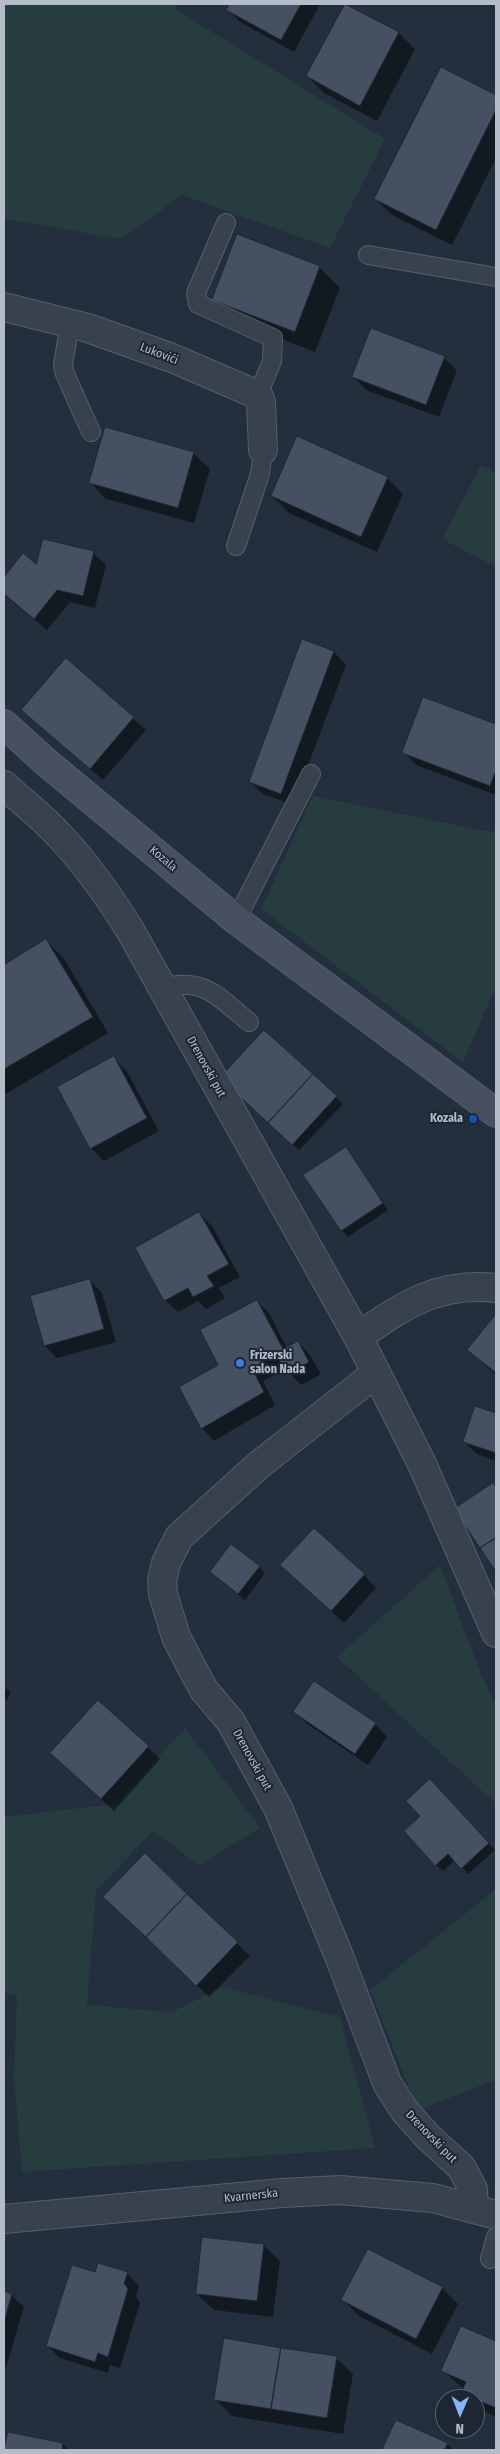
<!DOCTYPE html>
<meta charset="utf-8">
<style>
body{margin:0}
#map{position:relative;width:500px;height:2454px;overflow:hidden;background:#242f3e;font-family:"Fira Sans Condensed",sans-serif}
canvas{display:block}
.frame{position:absolute;inset:0;border:5px solid #b4bcc9;pointer-events:none}
.north{position:absolute;left:435px;top:2389px;width:50px;height:50px;box-sizing:border-box;background:#1d2633;border:1px solid #59626f;border-radius:50%;rotate:181deg;font-size:14px;font-weight:700;line-height:20px;text-align:center;color:#b4bcc9}
.north::after{content:'';display:block;margin:auto;width:18px;height:22px;background:#8ab4f8;clip-path:polygon(50% 0,100% 100%,50% 72%,0 100%)}
</style>
<div id="map">
<canvas width="500" height="2454"></canvas>
<div class="frame"></div>
<div class="north">N</div>
</div>
<script>
const context = document.querySelector('canvas').getContext('2d');
context.lineJoin = 'round';
function fill(path, color) { context.fillStyle = color; context.fill(path, 'evenodd'); }
function strokePath(path, color, width, dash) { context.strokeStyle = color; context.lineWidth = width; context.lineCap = dash ? 'butt' : 'round'; context.setLineDash(dash || []); context.stroke(path); }
function label(font, color, halo, rows, align = 'center') {
  context.font = font + ' "Fira Sans Condensed",sans-serif'; context.lineWidth = 4; context.setLineDash([]); context.textBaseline = 'middle'; context.strokeStyle = halo; context.fillStyle = color; for (const [text, x, y, turn = 0] of rows) {
    context.save(); context.translate(x, y); context.rotate((+turn || 0) * Math.PI / 180); context.textAlign = isNaN(turn) ? turn : align; if (halo) context.strokeText(text, 0, 0); context.fillText(text, 0, 0); context.restore();
  }
}
const green = new Path2D(`
 M 4,4 L 176,4 L 175,9 L 385,139 L 330,248 L 182,195 L 121,239 L 4,219 Z
 M 481,465 L 496,473 L 496,567 L 442,539 Z
 M 313,796 L 496,833 L 496,986 L 463,1062 L 261,909 Z
 M 440,1565 L 482,1677 L 496,1704 L 496,1804 L 337,1657 Z
 M 185,1728 L 260,1828 L 199,1865 L 153,1831 L 96,1891 L 87,2005 L 172,2012 L 222,1987 L 340,2017 L 375,2148 L 22,2172 L 14,2079 L 17,1996 L 4,1992 L 4,1817 L 115,1804 Z
 M 496,1889 L 496,2080 L 418,2110 L 370,1990 Z`);
const shadow = new Path2D(`
 M 231,4 L 320,4 L 294,52 L 240,22 L 228,10 Z
 M 346,5 L 399,33 L 415,49 L 377,121 L 324,93 L 307,76 Z
 M 441,69 L 496,96 L 496,158 L 452,245 L 392,215 L 375,199 Z
 M 319,267 L 340,288 L 315,352 L 234,320 L 213,299 Z
 M 444,358 L 457,370 L 439,417 L 366,390 L 354,377 Z
 M 193,453 L 210,469 L 194,523 L 106,499 L 90,482 Z
 M 387,478 L 403,494 L 377,552 L 289,513 L 272,496 Z
 M 93,553 L 106,565 L 95,608 L 70,602 L 47,630 L 4,595 L 4,579 L 23,555 L 37,566 Z
 M 303,641 L 334,652 L 346,665 L 293,805 L 263,794 L 250,782 Z
 M 66,660 L 146,730 L 103,780 L 23,710 Z
 M 424,698 L 496,725 L 496,795 L 416,765 L 404,752 Z
 M 46,941 L 63,957 L 108,1033 L 4,1095 L 4,966 Z
 M 265,1031 L 343,1104 L 299,1150 L 228,1085 Z
 M 114,1058 L 126,1070 L 159,1131 L 104,1161 L 91,1148 Z
 M 346,1148 L 388,1210 L 348,1237 L 342,1230 Z
 M 199,1213 L 212,1226 L 240,1277 L 219,1288 L 225,1298 L 206,1309 L 198,1301 L 178,1312 L 165,1300 Z
 M 90,1280 L 102,1293 L 116,1342 L 57,1358 L 45,1346 Z
 M 257,1301 L 269,1313 L 287,1348 L 298,1342 L 310,1355 L 321,1374 L 301,1385 L 286,1369 L 263,1381 L 275,1405 L 214,1441 L 202,1428 L 220,1365 Z
 M 496,1316 L 496,1375 L 468,1350 Z
 M 476,1408 L 496,1414 L 496,1461 L 477,1454 L 464,1442 Z
 M 493,1484 L 496,1487 L 496,1570 L 456,1510 Z
 M 259,1567 L 265,1573 L 245,1600 L 211,1572 Z
 M 364,1575 L 376,1588 L 344,1623 L 294,1577 Z
 M 4,1686 L 11,1693 L 4,1703 Z
 M 295,1712 L 375,1724 L 387,1737 L 368,1765 L 307,1724 Z
 M 148,1747 L 160,1759 L 114,1811 L 51,1753 Z
 M 436,1787 L 495,1850 L 468,1874 L 455,1860 L 443,1871 L 436,1865 Z
 M 145,1855 L 250,1956 L 209,1997 L 117,1909 Z
 M 263,2245 L 280,2261 L 273,2317 L 214,2310 L 197,2294 Z
 M 127,2273 L 139,2286 L 136,2296 L 140,2303 L 120,2368 L 110,2365 L 108,2373 L 60,2358 L 48,2346 L 95,2274 Z
 M 442,2288 L 458,2304 L 432,2354 L 359,2316 L 343,2300 Z
 M 4,2293 L 11,2295 L 24,2307 L 6,2368 L 4,2367 Z
 M 462,2328 L 496,2343 L 496,2417 L 479,2409 L 475,2405 L 475,2399 L 469,2399 L 462,2393 L 464,2389 L 443,2371 Z
 M 336,2358 L 353,2374 L 343,2434 L 232,2416 L 216,2400 Z
 M 396,2421 L 447,2444 L 454,2450 L 384,2450 Z
 M 9,2433 L 63,2444 L 69,2450 L 5,2450 Z`);
const building = new Path2D(`
 M 230,4 L 301,4 L 281,40 L 226,10 Z
 M 345,4 L 399,32 L 360,106 L 306,76 Z
 M 441,67 L 496,95 L 496,110 L 436,230 L 374,199 Z
 M 237,234 L 320,266 L 295,332 L 212,300 Z
 M 371,328 L 445,356 L 426,405 L 352,377 Z
 M 105,427 L 194,452 L 178,508 L 89,483 Z
 M 297,436 L 388,477 L 361,537 L 271,496 Z
 M 43,539 L 94,551 L 83,596 L 57,590 L 34,619 L 4,594 L 4,577 L 23,553 L 36,564 Z
 M 302,639 L 334,651 L 281,794 L 249,782 Z
 M 66,658 L 134,717 L 90,769 L 21,710 Z
 M 423,697 L 496,724 L 496,770 L 490,786 L 402,753 Z
 M 46,939 L 93,1017 L 4,1069 L 4,965 Z
 M 264,1030 L 313,1074 L 268,1123 L 220,1078 Z
 M 114,1056 L 147,1118 L 90,1149 L 57,1087 Z
 M 313,1074 L 337,1096 L 292,1145 L 268,1123 Z
 M 346,1147 L 383,1203 L 341,1231 L 303,1175 Z
 M 199,1212 L 229,1264 L 207,1276 L 214,1286 L 193,1297 L 188,1288 L 164,1301 L 135,1248 Z
 M 90,1279 L 104,1329 L 44,1346 L 30,1296 Z
 M 257,1300 L 283,1349 L 298,1341 L 309,1362 L 287,1374 L 277,1355 L 252,1368 L 264,1392 L 201,1429 L 179,1387 L 218,1365 L 200,1330 Z
 M 496,1314 L 496,1373 L 467,1350 Z
 M 475,1406 L 496,1413 L 496,1453 L 463,1442 Z
 M 493,1483 L 496,1487 L 496,1538 L 480,1548 L 454,1509 Z
 M 314,1528 L 365,1574 L 331,1611 L 280,1565 Z
 M 496,1538 L 496,1568 L 494,1569 L 480,1548 Z
 M 231,1544 L 260,1566 L 238,1594 L 210,1572 Z
 M 314,1681 L 376,1723 L 355,1754 L 293,1712 Z
 M 98,1700 L 149,1746 L 101,1799 L 50,1753 Z
 M 430,1779 L 489,1843 L 461,1869 L 448,1854 L 435,1866 L 404,1831 L 420,1816 L 406,1801 Z
 M 145,1853 L 187,1894 L 146,1937 L 103,1897 Z
 M 187,1894 L 238,1942 L 196,1986 L 146,1937 Z
 M 202,2237 L 264,2244 L 257,2301 L 196,2294 Z
 M 368,2249 L 443,2287 L 416,2339 L 341,2300 Z
 M 98,2263 L 128,2272 L 124,2283 L 128,2289 L 108,2357 L 98,2353 L 95,2362 L 46,2346 L 72,2265 L 95,2272 Z
 M 4,2291 L 12,2294 L 4,2322 Z
 M 461,2326 L 496,2341 L 496,2408 L 461,2393 L 466,2382 L 441,2371 Z
 M 224,2338 L 281,2348 L 271,2409 L 214,2400 Z
 M 281,2348 L 337,2356 L 327,2418 L 271,2409 Z
 M 396,2420 L 448,2443 L 444,2450 L 382,2450 Z
 M 8,2432 L 63,2443 L 62,2450 L 4,2450 Z`);
const service = new Path2D(`
 M 226,223 L 196,293 L 198,304 L 273,338 L 272,361 L 258,395
 M 368,255 L 496,277
 M 70,323 L 63,365 L 65,374 L 91,432
 M 236,546 L 260,474 L 263,450
 M 236,920 L 311,774
 M 162,988 C 204,976 219,998 249,1022
 M 490,2259 L 496,2237`);
const minor = new Path2D(`
 M 4,307 L 88,328 L 172,358 L 258,395 L 261,402 L 263,450
 M 4,785 C 19,799 35,811 50,826 C 82,857 107,893 130,930 L 358,1337 L 422,1464 L 496,1633
 M 358,1337 C 404,1305 437,1282 496,1288
 M 376,1373 L 260,1464 L 179,1537 L 166,1563 L 162,1581 L 163,1594 L 176,1637 L 191,1666 L 204,1690 L 231,1722 L 278,1808 L 339,1956 L 387,2083 L 404,2110 L 428,2137 L 461,2167 L 473,2189 L 474,2209
 M 4,2219 L 282,2193 L 340,2190 L 433,2198 L 496,2215`);
const secondary = new Path2D(`
 M 4,724 L 47,763 L 236,920 L 496,1113`);
const markers = [
 [473,1119,5,"#1a4fb4"],
 [240,1363,5,"#3f7fe0"]
];
const streetNames = [
 ["Lukovići",159,354,21],
 ["Kozala",163,859,40],
 ["Drenovski put",206,1067,61],
 ["Drenovski put",252,1760,61],
 ["Drenovski put",431,2137,46],
 ["Kvarnerska",251,2196,-6]
];
const poiNames = [
 ["Kozala",463,1119],
 ["Frizerski",250,1356,"left"],
 ["salon Nada",250,1370,"left"]
];
fill(green, '#263c3f');
fill(shadow, '#0007');
fill(building, '#455162');
strokePath(building, '#1f2835', 1);
strokePath(service, '#565f6c', 20);
strokePath(minor, '#565f6c', 30);
strokePath(secondary, '#565f6c', 30);
strokePath(service, '#38414e', 18);
strokePath(minor, '#38414e', 28);
strokePath(secondary, '#465061', 28);
for (const [x, y, r, color] of markers) { const dot = new Path2D(); dot.arc(x, y, r, 0, 2 * Math.PI); context.fillStyle = color; context.fill(dot); strokePath(dot, '#1d2633', 2); }
label('12px', '#b4bcc9', '#1d2633', streetNames);
label('bold 12px', '#b4bcc9', '#1d2633', poiNames, 'right');
</script>
